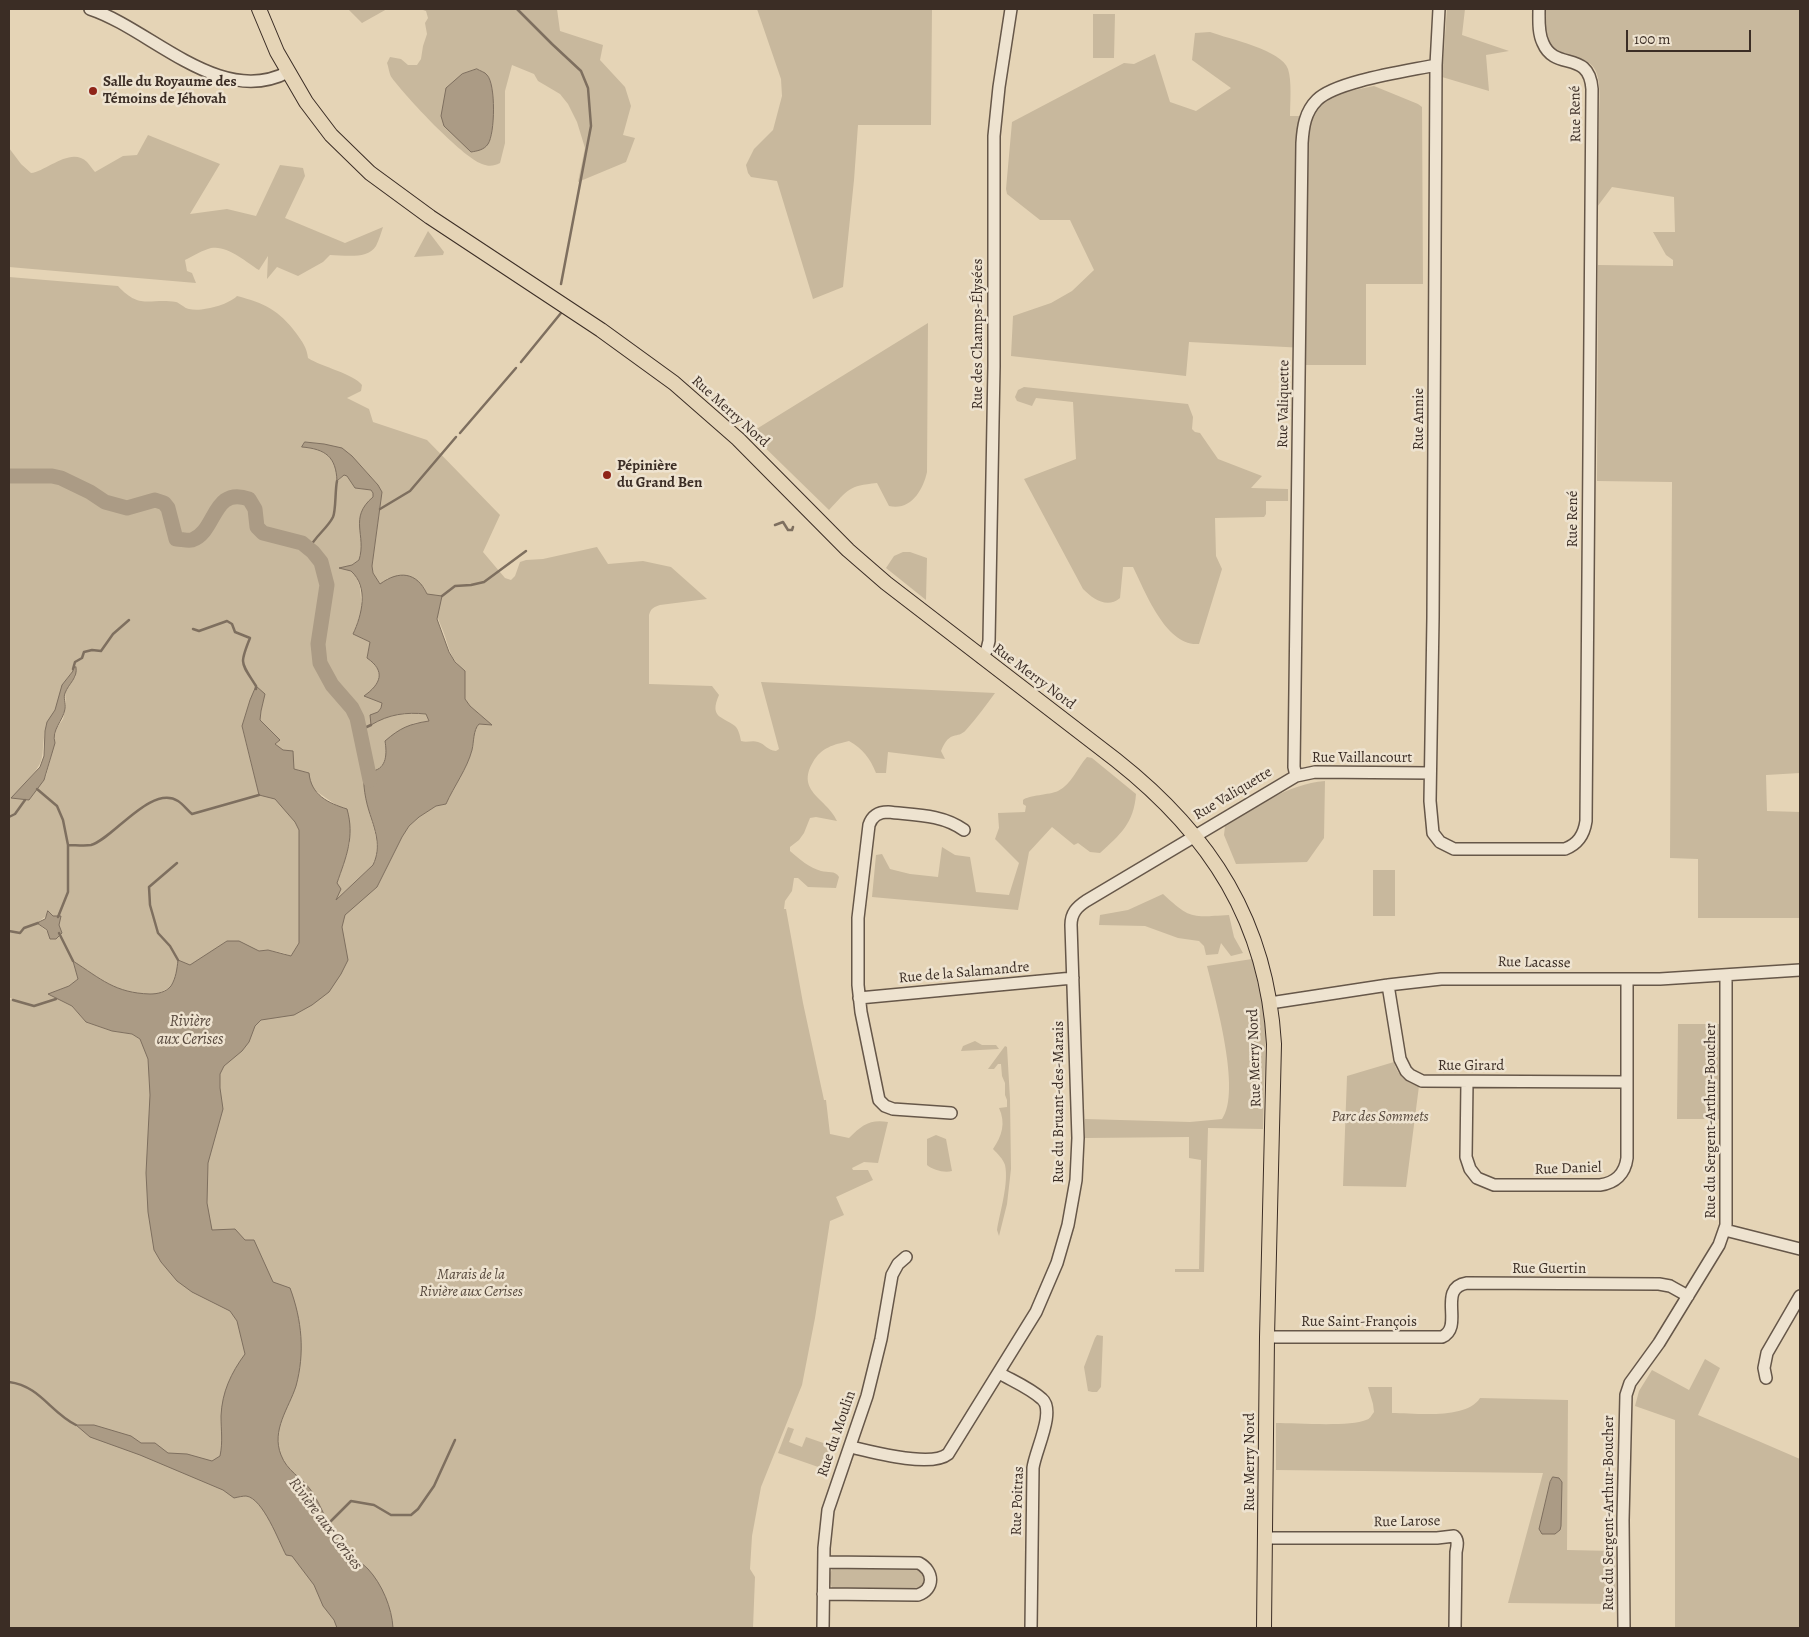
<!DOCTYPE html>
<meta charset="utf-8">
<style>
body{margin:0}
#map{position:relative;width:1809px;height:1637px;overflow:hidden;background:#e5d4b6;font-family:Alegreya,serif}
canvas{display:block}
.frame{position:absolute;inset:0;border:10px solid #3b2d25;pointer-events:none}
.scale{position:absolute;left:1626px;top:30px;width:125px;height:22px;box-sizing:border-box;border:2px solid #3b2d25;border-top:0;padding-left:6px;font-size:15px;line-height:18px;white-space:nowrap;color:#3b2d25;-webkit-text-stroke:4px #eee3d0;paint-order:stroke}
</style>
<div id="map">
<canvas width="1809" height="1637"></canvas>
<div class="frame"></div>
<div class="scale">100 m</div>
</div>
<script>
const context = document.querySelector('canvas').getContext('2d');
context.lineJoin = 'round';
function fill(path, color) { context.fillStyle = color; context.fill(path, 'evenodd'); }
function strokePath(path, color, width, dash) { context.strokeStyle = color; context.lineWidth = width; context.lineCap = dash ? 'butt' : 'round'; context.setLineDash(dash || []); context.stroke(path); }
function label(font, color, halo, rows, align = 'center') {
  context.font = font + ' Alegreya,serif'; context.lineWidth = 5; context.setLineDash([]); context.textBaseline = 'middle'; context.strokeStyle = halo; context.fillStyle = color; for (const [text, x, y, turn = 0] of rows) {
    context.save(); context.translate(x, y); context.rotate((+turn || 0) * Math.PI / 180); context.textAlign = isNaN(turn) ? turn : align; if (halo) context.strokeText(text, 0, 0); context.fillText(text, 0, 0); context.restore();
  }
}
const green = new Path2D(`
 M 348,9 L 387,9 L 362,23 Z
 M 420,9 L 557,9 L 560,31 L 603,45 L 600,60 L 625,87 L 631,106 L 623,135 L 635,138 L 626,162 L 578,182 L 585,148 L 577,122 L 568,104 L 560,94 L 538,81 L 534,74 L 512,65 L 505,91 L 505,143 L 500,163 C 494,166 489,167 482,164 C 461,156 406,97 392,78 C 389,74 389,68 387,63 L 390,57 L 401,59 L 408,65 L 417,65 L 421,59 L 423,46 L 427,34 L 425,23 L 428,18 L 426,11 ZM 477,69 C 480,71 485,73 487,75 C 497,87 492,125 491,139 Z
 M 757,9 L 932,9 L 931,125 L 858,125 L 854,180 L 843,287 L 813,299 L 777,181 L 751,177 L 748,173 L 746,165 L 754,149 L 773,130 L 782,96 L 781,79 Z
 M 1447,9 L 1465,9 L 1462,35 L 1509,51 L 1486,55 L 1489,91 L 1442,77 Z
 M 1545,9 L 1800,9 L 1800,773 L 1766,775 L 1767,811 L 1800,812 L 1800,918 L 1698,918 L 1698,859 L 1670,858 L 1672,482 L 1597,481 L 1598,265 L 1673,266 L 1673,260 L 1666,255 L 1653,232 L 1675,232 L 1674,197 L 1612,187 L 1597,207 C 1598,178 1598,149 1599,119 C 1599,104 1601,88 1597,74 C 1590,49 1550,64 1544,32 C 1543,25 1545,16 1545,9 Z
 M 1093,14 L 1115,14 L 1114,58 L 1093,58 Z
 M 1210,32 C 1229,39 1282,50 1288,69 C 1292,81 1290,103 1290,116 L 1313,116 L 1318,107 L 1327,98 L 1340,93 L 1374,86 L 1418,104 L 1422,107 L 1423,284 L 1366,284 L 1366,365 L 1305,365 L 1305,348 L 1189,342 L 1186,376 L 1011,356 L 1013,316 L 1051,303 L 1072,291 L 1094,270 L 1070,220 L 1040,220 L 1007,194 L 1006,189 L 1012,122 L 1124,63 L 1134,64 L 1155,54 L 1170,102 L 1196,111 L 1231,88 L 1192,60 L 1195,33 Z
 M 148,135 L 220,164 L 190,214 L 227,209 L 256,216 L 280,165 L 303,168 L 305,176 L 285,218 L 345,243 L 383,227 C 381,233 379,240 376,246 C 367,260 344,255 330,255 L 323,262 L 298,276 L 277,267 L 267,279 L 268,256 L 259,270 C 246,262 228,245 211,248 C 203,250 193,256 185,260 L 187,271 L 192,273 L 196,283 L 9,267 L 9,148 L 21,164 L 31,173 C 47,171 71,146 87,162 C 90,165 92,169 95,172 L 123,156 L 137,155 Z
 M 428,231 L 444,252 L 443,255 L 414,257 Z
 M 9,277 L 118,286 C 140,310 149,298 176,302 C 180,303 184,308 189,309 C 202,312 228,305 237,296 C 264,303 279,310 296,333 C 302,341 307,348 308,358 C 322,367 354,374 362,385 L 361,391 L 347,398 L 369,409 L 373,422 L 427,440 L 500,515 L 483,552 L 505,578 L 511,580 L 515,576 L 520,562 L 526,560 L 543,559 L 597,547 L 608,564 L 643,561 L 671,567 L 707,599 L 660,605 C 654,607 651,608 649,615 L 649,684 L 712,686 L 719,695 C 709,718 722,716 735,726 C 739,730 740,736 741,741 C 747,743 752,740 758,742 C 765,744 767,750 776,751 L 779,749 L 761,682 L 995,693 C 986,705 977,718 966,730 C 957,740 950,729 941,751 L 945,759 L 888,752 L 886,773 L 876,773 C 870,758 863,749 849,741 C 833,745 822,747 813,762 C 795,792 828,799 837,821 L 816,817 L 810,818 L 804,833 L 799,840 L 790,847 L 790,851 C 799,859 810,868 821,871 C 828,873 835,870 839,877 L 836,888 L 808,887 L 798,878 L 794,878 L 792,891 L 785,901 L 784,909 L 786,909 L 803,1003 L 824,1100 L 826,1100 L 830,1134 L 849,1138 C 862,1125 870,1119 888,1122 L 878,1163 L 864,1162 L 852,1168 L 853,1170 L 868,1170 L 873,1180 L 836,1197 L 844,1215 L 830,1221 L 815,1318 L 802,1385 L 761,1487 L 752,1536 L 750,1569 L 755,1577 L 753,1628 L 9,1628 L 9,1000 L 12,999 L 9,997 ZM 306,442 L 324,444 L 361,466 L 378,485 L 382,492 L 372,566 L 373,573 L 380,584 L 388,578 L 424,587 C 431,601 437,616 443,631 C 450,649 449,658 465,671 L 465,699 L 470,706 L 491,725 L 478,724 C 473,730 474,742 472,750 C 467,769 454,786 446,804 L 436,806 L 419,817 L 409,826 L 402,837 L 377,887 L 316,936 L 247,1001 L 140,1039 L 132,1034 L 112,1031 L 86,1022 L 72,1006 L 49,994 L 69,986 L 78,979 L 74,962 L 111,986 L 132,994 L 158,994 L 170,987 L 175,979 L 190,966 L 227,941 L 259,951 L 268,950 L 283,953 L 291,956 L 299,943 L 299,830 L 295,822 L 275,798 L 259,795 L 242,727 L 250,700 L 265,694 L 261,711 L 260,720 L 280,740 L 275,744 L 283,750 L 294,769 L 309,773 L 309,782 L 313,789 L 336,805 L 350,843 L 337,883 L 335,901 L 373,865 C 382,844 373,828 368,808 C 364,792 362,777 365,762 L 373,771 L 377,770 L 383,764 L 387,753 L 414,723 L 429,721 L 426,714 C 406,712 389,714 372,724 L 381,708 L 382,703 L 365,696 C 381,684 385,671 367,657 L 370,642 L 353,634 L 362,610 L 360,587 L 355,574 L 351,571 L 340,568 L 352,565 L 359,560 C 364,543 359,509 373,497 L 373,493 L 371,490 L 355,488 L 347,476 L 344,475 L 338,481 C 335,457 327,449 303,447 ZM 73,671 L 76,676 L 65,692 L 66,706 L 63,719 L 56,729 L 51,757 L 46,776 L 29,800 L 27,781 C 48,758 40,758 45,731 C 47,723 52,717 55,710 C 64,694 58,687 73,671 ZM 49,914 L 53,916 L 62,933 L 56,939 L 37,923 Z
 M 928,323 L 927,472 C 923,490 911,511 889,506 L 877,483 C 848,486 849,489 829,510 L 750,433 Z
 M 1024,387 L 1188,404 L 1193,417 L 1192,429 L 1195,432 L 1200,433 L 1218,459 L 1262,476 L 1251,488 L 1288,489 L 1288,501 L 1266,501 L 1266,514 L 1264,517 L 1215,518 L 1216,556 L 1222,569 L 1199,644 C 1166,647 1145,591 1133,567 L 1123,567 L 1120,598 C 1107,609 1093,599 1083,589 L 1024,479 L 1076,459 L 1073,402 L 1036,398 L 1032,406 L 1017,401 L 1015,397 L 1018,390 Z
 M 903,552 L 910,552 L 927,558 L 926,600 L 886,568 L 894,556 Z
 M 1087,757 L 1092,758 L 1136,794 C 1134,823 1120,835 1100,853 L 1090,852 L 1078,843 L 1074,845 L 1052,827 L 1029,852 L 1018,910 L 872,897 L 876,855 L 882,854 L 890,869 L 910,874 L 938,877 L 942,847 L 955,855 L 970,857 L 976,892 L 1009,895 L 1019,863 L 995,839 L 999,828 L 998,813 L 1025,812 L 1026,806 L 1023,804 L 1023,800 C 1029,795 1049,795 1058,791 C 1072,784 1077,768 1087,757 Z
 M 1325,781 L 1324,838 L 1307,862 L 1236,864 L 1224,835 L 1225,826 C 1257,807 1287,784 1325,781 Z
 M 1373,870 L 1395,870 L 1395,916 L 1373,916 Z
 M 1163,894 C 1191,920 1192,917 1229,915 L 1234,937 L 1243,953 L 1231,956 L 1221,943 L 1218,954 L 1206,955 L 1204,946 L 1199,941 L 1178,938 L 1145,926 L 1099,925 L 1100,915 L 1128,910 Z
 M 1252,959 L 1263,1005 L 1266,1029 L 1263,1129 L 1208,1128 L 1204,1272 L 1175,1272 L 1175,1269 L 1199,1269 L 1201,1160 L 1189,1158 L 1189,1137 L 1085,1138 L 1085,1119 L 1190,1122 L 1222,1119 C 1242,1092 1215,998 1207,966 Z
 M 1678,1024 L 1720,1024 L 1719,1119 L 1677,1119 Z
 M 975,1041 L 982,1045 L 996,1045 L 999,1049 L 961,1051 L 963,1046 Z
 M 1005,1046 L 1007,1047 L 1010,1099 L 1011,1169 L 1007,1204 L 999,1236 L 997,1230 C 1000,1212 1009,1183 1005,1165 C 1003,1159 998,1154 993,1149 C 1002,1136 1006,1123 999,1108 L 1007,1107 L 1007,1100 L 1005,1095 L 1005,1083 L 1002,1076 L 1001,1064 L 998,1064 L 994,1069 L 988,1069 Z
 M 1394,1062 C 1397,1075 1406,1083 1419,1086 L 1406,1187 L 1343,1186 L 1347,1076 Z
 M 936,1135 L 946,1139 L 952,1171 C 944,1173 933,1170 927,1165 L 927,1139 Z
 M 1097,1335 L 1103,1336 L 1101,1387 L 1097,1392 L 1092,1392 L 1088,1391 L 1084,1367 L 1095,1338 Z
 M 1705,1359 L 1720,1368 L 1698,1415 L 1800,1459 L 1800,1628 L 1675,1628 L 1675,1420 L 1635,1406 L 1639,1391 L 1652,1370 L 1689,1390 Z
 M 1368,1387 L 1392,1387 L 1392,1413 C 1416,1413 1466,1420 1480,1398 L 1568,1400 L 1567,1550 L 1615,1551 L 1616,1604 L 1508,1603 L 1543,1473 L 1276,1470 L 1276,1423 C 1295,1423 1351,1427 1366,1420 C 1370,1419 1371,1416 1374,1412 L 1373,1404 Z
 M 788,1427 L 794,1429 L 789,1442 L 802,1447 L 806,1437 L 832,1446 L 824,1469 L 778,1453 Z
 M 837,1567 L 916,1569 L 925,1574 L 925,1583 L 919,1590 L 833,1589 C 829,1584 828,1573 833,1568 Z`);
const water = new Path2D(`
 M 477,69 C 480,71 485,72 487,75 C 496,84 495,134 488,144 C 484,150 477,151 471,152 L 444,126 L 441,116 L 446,88 L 462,74 Z
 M 305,442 L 324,444 L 342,448 L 352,456 L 378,485 L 382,492 L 372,566 L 373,573 L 380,584 C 399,570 417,572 427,594 L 442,596 L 437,619 L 449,652 L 455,662 L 465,671 L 465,699 L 470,706 L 492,725 L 479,724 C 473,730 474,742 472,750 C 467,769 454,786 446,804 L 436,806 L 419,817 L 409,826 L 402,837 L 377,887 L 345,915 L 342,927 L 348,960 L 341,974 L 329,992 L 312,1005 L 294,1015 L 261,1020 L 255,1026 L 249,1042 L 242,1051 L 224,1066 L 220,1074 L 220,1088 L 223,1109 L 208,1163 L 207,1203 L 212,1230 L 235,1229 L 245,1240 L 254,1240 L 273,1282 L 290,1288 C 302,1320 305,1353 296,1386 C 289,1408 271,1430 281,1455 C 287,1471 301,1477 310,1489 C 319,1501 323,1515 331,1526 C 338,1535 344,1545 351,1554 C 356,1559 363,1564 368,1569 C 382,1584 392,1608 393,1628 L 337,1628 L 334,1620 L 323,1606 L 314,1585 L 292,1556 L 286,1555 C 279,1542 263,1498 246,1496 C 243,1496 238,1497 234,1498 L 223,1490 L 140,1455 L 90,1437 L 76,1425 L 94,1425 L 131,1436 L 141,1443 L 155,1443 L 168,1453 L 187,1454 L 212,1461 L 220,1456 C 223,1442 221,1430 221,1416 C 222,1392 231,1373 245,1354 L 237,1321 L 230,1311 L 192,1292 L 177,1281 L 161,1262 L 154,1250 L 148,1212 L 146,1173 L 150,1095 L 148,1059 L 140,1039 L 132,1034 L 112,1031 L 86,1022 L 72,1006 L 48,994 L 69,986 L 78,979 L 73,961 C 101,979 115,993 150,994 C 158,994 166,992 171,986 C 176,978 177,969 178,960 L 190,965 L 227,941 L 239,941 L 259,951 L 268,950 L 291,956 L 299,943 L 299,830 L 295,822 L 275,799 L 259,795 L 242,726 L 250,700 L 256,686 L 265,694 L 261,711 L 260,720 L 280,740 L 275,744 L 283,750 L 293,751 L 294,769 L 309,773 C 311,795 328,803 347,809 C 355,837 346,857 337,883 L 341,889 L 336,900 L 373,865 C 382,846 375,830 369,811 C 364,795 362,777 365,761 L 373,771 C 387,768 387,753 385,741 C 400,728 409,724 429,721 L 426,714 C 406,712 389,714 371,725 L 370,715 L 378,712 L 381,708 L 382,703 L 364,696 C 381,684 386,671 367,658 L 370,642 L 353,634 C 362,615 369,587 351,571 L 339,568 L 352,565 L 359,560 C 367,535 348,518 373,497 L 373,493 L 371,490 L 355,488 L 347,476 L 344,475 L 337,481 C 336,457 326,449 302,447 Z
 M 76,667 C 78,678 69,683 65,693 C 63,698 66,703 65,709 C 63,721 51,730 55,743 L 44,780 L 29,800 L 11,798 L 40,767 L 44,756 L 45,731 L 47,722 L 55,710 L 62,685 L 73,671 L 73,669 Z
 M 48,911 L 53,916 L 61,916 L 59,925 L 62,933 L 56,939 L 50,939 L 47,930 L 37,923 L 45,919 Z
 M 1553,1477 L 1559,1478 L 1562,1482 L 1561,1526 L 1560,1530 L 1555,1534 L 1542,1534 L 1539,1529 L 1550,1482 Z`);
const stream = new Path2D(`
 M 517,9 L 552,44 L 581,71 L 588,88 L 591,126 L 561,284
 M 521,362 L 561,313
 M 460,433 L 516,368
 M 380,509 L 410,491 L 456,437
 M 775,525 L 783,522 L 788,530 L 792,530 L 793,527
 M 309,549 C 315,536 327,529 333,517 C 336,511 335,490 337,481
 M 442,596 L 455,586 L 471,585 L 484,582 L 526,551
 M 193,629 L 199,631 L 227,621 L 232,624 L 235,632 L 250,638 C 239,665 241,662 256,686 L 256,689
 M 73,669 L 75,662 L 82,658 L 84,652 L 92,650 L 101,651 L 113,634 L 129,620
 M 360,730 L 371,725
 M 37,789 L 57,806 L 63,820 L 68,845
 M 9,817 L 15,814 L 25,800
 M 177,863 L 149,887 L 150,905 L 158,933 L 170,946 L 178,960
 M 58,917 L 68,892 L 68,845 C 75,845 85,846 91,845 C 113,839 151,784 178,801 C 183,804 187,810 192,814 L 259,795
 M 9,931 L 20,933 L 24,928 L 38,923
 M 59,933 L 73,961
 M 13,1000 L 34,1006 L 56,999
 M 9,1382 C 40,1386 50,1412 76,1425
 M 329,1523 L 351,1501 L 374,1505 L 391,1515 L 411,1515 L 418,1509 L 434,1486 L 455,1440`);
const river = new Path2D(`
 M 9,476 L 52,476 L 61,478 L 90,492 L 105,502 L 127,508 L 155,500 L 164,503 L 168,508 L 176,539 C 181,539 187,541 192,540 C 217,531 212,486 249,499 L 255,509 L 257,527 L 263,533 L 302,543 L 313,552 L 321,562 L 327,585 L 318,644 L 320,663 L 332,685 L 352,708 L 357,718 L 370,780`);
const minor = new Path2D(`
 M 90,9 C 151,29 220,108 288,72
 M 1436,65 L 1433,618 L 1430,801 L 1433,833 L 1440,842 L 1454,849 L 1565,849 C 1578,844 1584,835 1586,821 L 1592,89 C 1589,49 1555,72 1543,43 C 1538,33 1539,20 1539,9
 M 982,658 L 987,649 L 989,641 L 994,366 L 994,136 L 999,87 L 1011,9
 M 1296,776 L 1315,772 L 1430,773
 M 1388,985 L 1400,1059 L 1406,1071 L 1410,1075 L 1422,1081 L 1627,1082
 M 859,998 L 1073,978
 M 1270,1003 L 1388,985 L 1441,979 L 1660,979 L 1800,970
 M 1467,1082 L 1466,1157 L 1470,1169 L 1477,1178 L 1494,1185 L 1600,1185 C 1615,1183 1625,1174 1627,1158 L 1627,979
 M 951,1113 L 893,1109 L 885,1106 L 879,1100 L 861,1012 L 858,985 L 858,918 L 869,825 C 872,816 878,812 888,812 C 914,815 942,814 964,830
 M 1725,1230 L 1800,1249
 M 1267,1337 L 1442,1337 C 1465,1327 1436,1288 1467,1283 L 1659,1284 L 1670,1286 L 1688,1296
 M 999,1373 C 1013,1381 1030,1388 1042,1399 C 1056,1411 1035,1451 1033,1468 L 1031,1628
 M 1766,1378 L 1764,1368 L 1767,1353 L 1800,1296
 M 851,1447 C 872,1452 931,1468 948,1454 L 1036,1312 L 1057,1263 L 1068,1225 L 1076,1180 L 1078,1138 L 1071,925 C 1071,913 1077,907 1086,901 L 1296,776 L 1294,767 L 1302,143 C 1303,127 1305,112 1317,100 C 1336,81 1408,71 1436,65 L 1439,9
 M 1266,1538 L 1437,1538 L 1454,1536 C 1459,1540 1457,1547 1456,1552 L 1455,1628
 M 823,1594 L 918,1595 C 935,1589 934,1571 919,1563 L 824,1562
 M 823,1628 L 824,1548 L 828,1510 L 867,1396 L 881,1339 L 892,1275 L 898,1264 L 906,1257
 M 1624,1628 L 1623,1520 L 1626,1395 L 1630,1383 L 1659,1343 L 1719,1245 L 1726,1225 L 1726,976`);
const major = new Path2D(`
 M 259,9 L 277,52 L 306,102 L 331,135 L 370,173 L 430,217 L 601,330 L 674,383 L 738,439 L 848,550 L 886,583 L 1116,760 C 1211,835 1267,922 1274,1044 L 1267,1337 L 1264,1628`);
const markers = [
 [93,91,5,"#8f2418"],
 [607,475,5,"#8f2418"]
];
const poiNames = [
 ["Salle du Royaume des",103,82],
 ["Témoins de Jéhovah",103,99],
 ["Pépinière",617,466],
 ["du Grand Ben",617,483]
];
const streetNames = [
 ["Rue René",1576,114,-91],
 ["Rue des Champs-Élysées",978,334,-90],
 ["Rue Valiquette",1284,404,-89],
 ["Rue Merry Nord",730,412,42],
 ["Rue Annie",1419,419,-90],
 ["Rue René",1573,519,-90],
 ["Rue Merry Nord",1034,677,37],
 ["Rue Vaillancourt",1362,758],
 ["Rue Valiquette",1233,794,-31],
 ["Rue Lacasse",1534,963,1],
 ["Rue de la Salamandre",964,973,-5],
 ["Rue Merry Nord",1255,1058,-92],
 ["Rue Girard",1471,1066],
 ["Rue du Bruant-des-Marais",1059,1102,-90],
 ["Rue du Sergent-Arthur-Boucher",1711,1121,-90],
 ["Rue Daniel",1568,1169,-2],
 ["Rue Guertin",1549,1269],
 ["Rue Saint-François",1359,1322],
 ["Rue du Moulin",837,1434,-71],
 ["Rue Merry Nord",1250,1462,-90],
 ["Rue Poitras",1018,1501,-88],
 ["Rue du Sergent-Arthur-Boucher",1609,1513,-90],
 ["Rue Larose",1407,1522,-1]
];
const parkNames = [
 ["Parc des Sommets",1380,1117],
 ["Marais de la",471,1275],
 ["Rivière aux Cerises",471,1292]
];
const waterNames = [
 ["Rivière",190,1022],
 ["aux Cerises",190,1040],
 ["Rivière aux Cerises",325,1524,53]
];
fill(green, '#c8b89d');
fill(water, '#ab9b85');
strokePath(water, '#7e6f5f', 1);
strokePath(stream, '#7e6f5f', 2.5);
strokePath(river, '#ab9b85', 15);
strokePath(minor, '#665749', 14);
strokePath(major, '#3b2d25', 16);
strokePath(minor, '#eee3d0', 11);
strokePath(major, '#e5d4b6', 14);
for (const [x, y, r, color] of markers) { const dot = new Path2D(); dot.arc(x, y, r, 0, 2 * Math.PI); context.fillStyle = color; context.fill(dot); strokePath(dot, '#eee3d0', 2); }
label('bold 15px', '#3b2d25', '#eee3d0', poiNames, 'left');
label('15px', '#3b2d25', '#eee3d0', streetNames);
label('italic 15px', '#57493d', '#eee3d0', parkNames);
label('italic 16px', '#57483d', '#eee3d0', waterNames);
</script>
